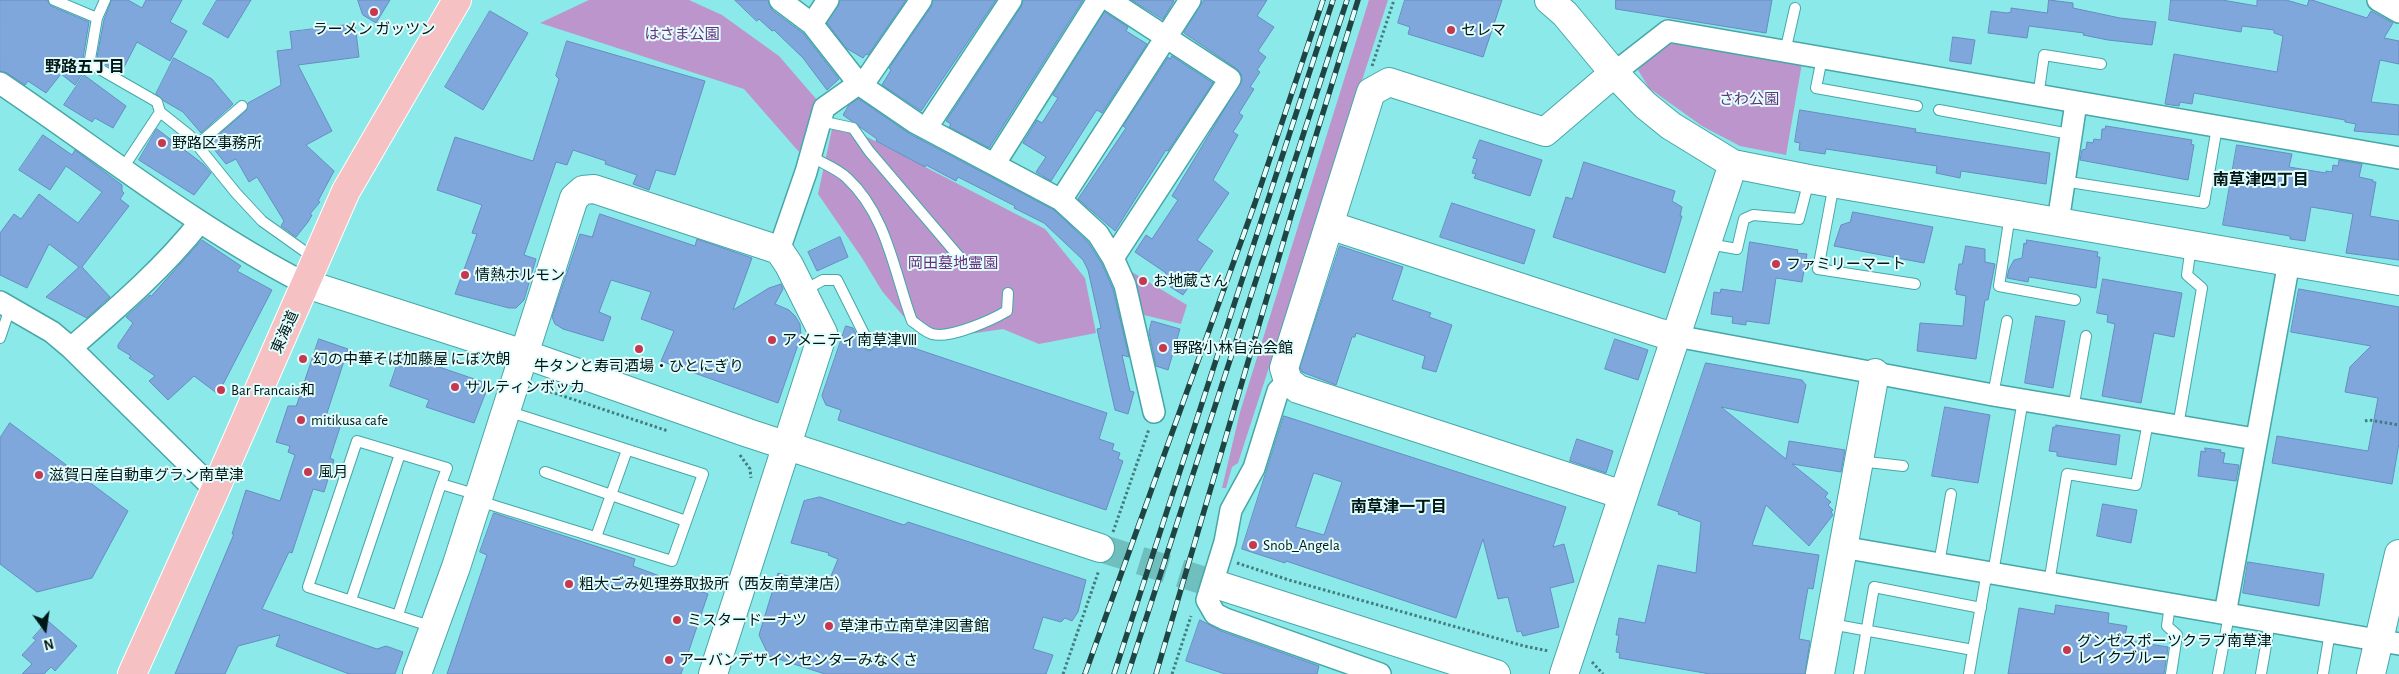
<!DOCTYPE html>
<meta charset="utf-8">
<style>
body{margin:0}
#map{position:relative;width:2399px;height:674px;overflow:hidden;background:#8be9e9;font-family:"Alegreya Sans",sans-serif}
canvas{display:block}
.north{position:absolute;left:20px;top:604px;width:50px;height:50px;-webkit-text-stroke:4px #e3fdfd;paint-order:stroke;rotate:166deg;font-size:14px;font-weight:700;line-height:20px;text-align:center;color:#001717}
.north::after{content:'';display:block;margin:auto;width:18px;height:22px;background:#001717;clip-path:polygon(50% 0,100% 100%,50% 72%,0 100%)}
</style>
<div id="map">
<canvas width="2399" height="674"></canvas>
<div class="north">N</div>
</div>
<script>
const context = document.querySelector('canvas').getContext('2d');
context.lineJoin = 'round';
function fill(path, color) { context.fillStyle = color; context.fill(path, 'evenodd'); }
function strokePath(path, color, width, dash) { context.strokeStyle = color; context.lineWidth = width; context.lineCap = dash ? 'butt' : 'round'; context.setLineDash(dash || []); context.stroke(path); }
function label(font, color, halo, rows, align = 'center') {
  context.font = font + ' "Alegreya Sans","Noto Sans JP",sans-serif'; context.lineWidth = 4; context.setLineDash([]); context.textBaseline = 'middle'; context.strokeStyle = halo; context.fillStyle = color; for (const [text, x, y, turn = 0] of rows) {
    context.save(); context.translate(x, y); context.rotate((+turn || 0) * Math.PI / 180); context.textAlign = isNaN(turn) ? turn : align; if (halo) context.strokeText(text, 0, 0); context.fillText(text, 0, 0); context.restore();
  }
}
const green = new Path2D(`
 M 589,0 L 689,0 L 722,15 L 779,56 L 817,100 L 799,152 L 744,89 L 540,23 Z
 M 1369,0 L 1388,0 L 1238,463 L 1232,467 L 1226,488 L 1222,488 L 1240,412 Z
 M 1682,42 L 1802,63 L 1786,155 L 1740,146 L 1702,126 L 1649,88 L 1638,70 L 1659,46 Z
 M 840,123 L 1045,229 L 1085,278 L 1096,333 L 1039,344 L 1003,329 L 935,339 L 904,317 L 882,291 L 862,258 L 818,194 L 832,129 Z
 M 1132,272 L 1187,305 L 1181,324 L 1144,315 Z`);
const building = new Path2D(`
 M 0,0 L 47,0 L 51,6 L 89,22 L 83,58 L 87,67 L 75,85 L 61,74 L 46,93 L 28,81 L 25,85 L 7,73 L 0,71 Z
 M 112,0 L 128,0 L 142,8 L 146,0 L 182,0 L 170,22 L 187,31 L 170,61 L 137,42 L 121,73 L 101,62 L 97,57 L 104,20 Z
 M 217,0 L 251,0 L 228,38 L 203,24 Z
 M 358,0 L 390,0 L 376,23 L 363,15 Z
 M 735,0 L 768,0 L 772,10 L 803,33 L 839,79 L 827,90 L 803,58 L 774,30 L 772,31 L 759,19 L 757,21 Z
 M 840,0 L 906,0 L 868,55 L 866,54 L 863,58 L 846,48 L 827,23 Z
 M 933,0 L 996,0 L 921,111 L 882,85 L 891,70 L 889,68 L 931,7 Z
 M 1023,0 L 1083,0 L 989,148 L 949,127 L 951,124 L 946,121 L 1021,7 Z
 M 1132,0 L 1173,0 L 1174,1 L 1163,19 Z
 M 1204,0 L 1267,0 L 1257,16 L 1274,27 L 1258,51 L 1266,57 L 1257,70 L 1260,72 L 1250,87 L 1254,89 L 1239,113 L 1243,116 L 1233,132 L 1238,135 L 1213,180 L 1229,193 L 1197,240 L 1213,251 L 1183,295 L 1161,281 L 1166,273 L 1135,252 L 1146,235 L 1152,239 L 1178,200 L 1172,196 L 1242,80 L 1241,74 L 1237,69 L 1184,33 Z
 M 1405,0 L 1502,0 L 1483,57 L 1408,34 L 1410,27 L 1398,23 Z
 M 1616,0 L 1772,0 L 1766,33 L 1616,9 Z
 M 2049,0 L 2073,3 L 2073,8 L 2120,18 L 2156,22 L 2152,45 L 2108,40 L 2083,35 L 2084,33 L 2029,26 L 2027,38 L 1988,33 L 1991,11 L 2007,13 L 2011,12 L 2011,8 L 2047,13 Z
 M 2171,0 L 2222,0 L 2257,6 L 2257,0 L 2286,0 L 2307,6 L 2309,0 L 2312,0 L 2367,18 L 2371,11 L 2393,23 L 2384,38 L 2399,41 L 2399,64 L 2380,60 L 2371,102 L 2399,105 L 2399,135 L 2354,131 L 2356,124 L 2345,122 L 2345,120 L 2194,93 L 2192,104 L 2180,102 L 2179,106 L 2165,104 L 2174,54 L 2277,72 L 2283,36 L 2274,33 L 2274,30 L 2242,26 L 2241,32 L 2169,20 Z
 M 490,11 L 528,33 L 483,110 L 445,87 Z
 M 1105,12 L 1128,27 L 1126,31 L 1147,44 L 1102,113 L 1097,110 L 1094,114 L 1051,181 L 1036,172 L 1046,157 L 1023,143 L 1037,120 L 1042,123 L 1058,98 L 1053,95 Z
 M 355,24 L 359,57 L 298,65 L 332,131 L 306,145 L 334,171 L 318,201 L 320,202 L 310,214 L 312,215 L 308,222 L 296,237 L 281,226 L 284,221 L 257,177 L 249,182 L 236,159 L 226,164 L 209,143 L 246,111 L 248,103 L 281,85 L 277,51 L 292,49 L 290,32 Z
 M 1953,37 L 1975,40 L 1971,64 L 1950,61 Z
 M 567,41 L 705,81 L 675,175 L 656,170 L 649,190 L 633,184 L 637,175 L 605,164 L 606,161 L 573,150 L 567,165 L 556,162 L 524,255 L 536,259 L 524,300 L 516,308 L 509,308 L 455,294 L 477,234 L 472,233 L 482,205 L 437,190 L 455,137 L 533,161 L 559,79 L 556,76 Z
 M 1172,56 L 1213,83 L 1168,151 L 1166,150 L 1115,231 L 1078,199 L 1126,128 L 1123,126 L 1168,57 L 1170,59 Z
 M 174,58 L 212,79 L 233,104 L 201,133 L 183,112 L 164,101 L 156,94 Z
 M 84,75 L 126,106 L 113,128 L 95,118 L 92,122 L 64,105 Z
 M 859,99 L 910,134 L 1054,210 L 1088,242 L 1102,264 L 1113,289 L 1129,357 L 1122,355 L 1130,391 L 1134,392 L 1128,414 L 1115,410 L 1097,329 L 1101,328 L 1088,270 L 1083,260 L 1044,223 L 1014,208 L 1015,206 L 958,177 L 956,181 L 926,165 L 925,167 L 876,141 L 877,139 L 843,115 L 849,105 Z
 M 1800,110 L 1916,129 L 1915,132 L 2050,153 L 2046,184 L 1961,171 L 1960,178 L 1936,173 L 1937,166 L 1826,149 L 1825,154 L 1799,150 L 1800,143 L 1795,142 Z
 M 2106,126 L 2192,140 L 2191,144 L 2194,145 L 2188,180 L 2080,160 L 2082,150 L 2086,149 L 2087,142 L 2093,143 L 2094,139 L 2101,140 L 2102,129 L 2105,129 Z
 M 157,129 L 203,164 L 211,173 L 194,195 L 139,160 Z
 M 43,135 L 72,155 L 75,150 L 122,185 L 122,191 L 124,193 L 120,199 L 129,206 L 82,267 L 110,297 L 87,318 L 46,297 L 79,267 L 49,244 L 27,288 L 0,275 L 0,233 L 14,214 L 21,219 L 39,194 L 78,223 L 102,192 L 66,166 L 50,190 L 19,170 Z
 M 1480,140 L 1542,160 L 1530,196 L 1474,178 L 1476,174 L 1472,173 L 1477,159 L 1473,158 Z
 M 2237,145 L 2292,154 L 2289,167 L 2326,173 L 2326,171 L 2332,172 L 2333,165 L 2338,166 L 2339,160 L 2362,164 L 2359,177 L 2373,180 L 2373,182 L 2376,182 L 2370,216 L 2399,221 L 2399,260 L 2346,253 L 2353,214 L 2311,207 L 2305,241 L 2290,239 L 2290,236 L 2223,225 Z
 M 1584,162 L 1675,191 L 1672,201 L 1682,207 L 1680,216 L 1682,216 L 1665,273 L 1553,237 L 1566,197 L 1572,199 Z
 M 1452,203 L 1535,230 L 1524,264 L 1440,237 Z
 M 1853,212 L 1933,227 L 1924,263 L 1834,246 L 1841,225 L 1850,222 Z
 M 600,214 L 695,246 L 697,239 L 752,258 L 733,310 L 769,288 L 781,284 L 783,289 L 775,304 L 789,310 L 795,316 L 800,324 L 801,336 L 778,403 L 661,361 L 674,331 L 641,319 L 651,292 L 611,280 L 599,312 L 611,317 L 603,341 L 563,329 L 555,324 L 552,317 L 580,234 L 592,237 Z
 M 840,237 L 848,257 L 817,271 L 808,252 Z
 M 202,240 L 241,266 L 237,271 L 272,290 L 218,394 L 194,376 L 168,400 L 149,381 L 155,376 L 129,358 L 131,356 L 118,348 L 118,345 L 133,323 L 126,317 L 150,295 L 151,296 Z
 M 2027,240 L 2098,252 L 2097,257 L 2100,257 L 2096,288 L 2029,277 L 2028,282 L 2007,278 L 2009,269 L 2014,260 L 2022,258 L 2024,243 L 2026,244 Z
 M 1750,242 L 1798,250 L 1797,253 L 1807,254 L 1802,282 L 1776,278 L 1769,324 L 1746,321 L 1746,325 L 1732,323 L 1733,317 L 1711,314 L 1714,292 L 1720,293 L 1721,289 L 1742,292 Z
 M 1340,246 L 1403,267 L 1392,300 L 1431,313 L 1429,317 L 1452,325 L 1436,372 L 1422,368 L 1425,356 L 1356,333 L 1355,337 L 1352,337 L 1336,385 L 1302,372 L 1300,368 Z
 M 1966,246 L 1985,249 L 1985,262 L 1995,264 L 1988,300 L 1985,300 L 1976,359 L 1917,351 L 1920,323 L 1963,326 L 1966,296 L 1956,294 L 1957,290 L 1955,290 L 1959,264 L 1962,264 Z
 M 2103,279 L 2182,293 L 2174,337 L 2154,333 L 2141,403 L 2102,396 L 2115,324 L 2107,322 L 2108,315 L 2097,313 Z
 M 2299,289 L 2399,307 L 2399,443 L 2392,484 L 2272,463 L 2277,436 L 2368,451 L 2378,398 L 2345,392 L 2350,367 L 2371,346 L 2291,332 Z
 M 2036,316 L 2065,321 L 2053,388 L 2025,383 Z
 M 1152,321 L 1180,329 L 1168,370 L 1156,366 L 1149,332 Z
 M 846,326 L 853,328 L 863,347 L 868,351 L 872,350 L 876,345 L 872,334 L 1107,413 L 1099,439 L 1114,444 L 1112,450 L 1120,453 L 1118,459 L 1123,461 L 1106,510 L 838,420 L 841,410 L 826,405 L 822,396 Z
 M 319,339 L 348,349 L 326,416 L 342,421 L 330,458 L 334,460 L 324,492 L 313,489 L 292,553 L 289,552 L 262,609 L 377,649 L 386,646 L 403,652 L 395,674 L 349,674 L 276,646 L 280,635 L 238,646 L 225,674 L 175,674 L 234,534 L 232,534 L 246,490 L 280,501 L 295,455 L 288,452 L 290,446 L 276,442 L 288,406 L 296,406 Z
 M 1615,339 L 1648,350 L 1638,380 L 1605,369 Z
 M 401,354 L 489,384 L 474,423 L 426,407 L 429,400 L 390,386 Z
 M 1706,363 L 1802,380 L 1806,385 L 1798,423 L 1721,407 L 1786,459 L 1789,441 L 1845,450 L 1841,472 L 1792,464 L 1828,493 L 1825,497 L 1831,502 L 1828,505 L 1833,510 L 1831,512 L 1833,515 L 1809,546 L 1766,505 L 1752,545 L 1819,555 L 1813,589 L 1808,588 L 1799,639 L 1810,641 L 1805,674 L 1710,674 L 1619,658 L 1620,653 L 1616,652 L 1619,635 L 1616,635 L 1619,618 L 1645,623 L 1658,565 L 1696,573 L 1701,522 L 1678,514 L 1679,512 L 1658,505 Z
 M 1945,407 L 1990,415 L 1978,483 L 1932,476 Z
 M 1284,416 L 1566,507 L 1553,547 L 1564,544 L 1574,582 L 1550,588 L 1559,627 L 1523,636 L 1521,631 L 1517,632 L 1508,597 L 1498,599 L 1483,539 L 1456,618 L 1286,561 L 1285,563 L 1242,549 ZM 1314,473 L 1342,482 L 1324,535 L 1296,527 Z
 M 10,423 L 128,511 L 92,578 L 37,592 L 0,564 L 0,438 Z
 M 2056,425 L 2120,435 L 2116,465 L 2057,456 L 2057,452 L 2049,451 L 2053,427 L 2056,427 Z
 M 1577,439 L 1613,451 L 1606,473 L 1570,461 Z
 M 2205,448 L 2221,450 L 2220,452 L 2225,453 L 2223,463 L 2239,465 L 2236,481 L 2198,476 L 2201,451 L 2205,452 Z
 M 820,497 L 904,525 L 908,522 L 1086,580 L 1078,612 L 1072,621 L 1065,618 L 1061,622 L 1043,617 L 1033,649 L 1053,655 L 1046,674 L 825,674 L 769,656 L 759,635 L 778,573 L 826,588 L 838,559 L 828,555 L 829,553 L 791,543 L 804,501 Z
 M 2103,504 L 2137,510 L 2131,543 L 2097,536 Z
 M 494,513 L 635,559 L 633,566 L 708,594 L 681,674 L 447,674 L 487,555 L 480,552 Z
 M 2248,562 L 2324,574 L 2319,606 L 2243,593 Z
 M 2056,605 L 2109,613 L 2108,623 L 2127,626 L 2124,640 L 2168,647 L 2164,674 L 2008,674 L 2019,608 L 2054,614 Z
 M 1200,620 L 1221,631 L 1319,666 L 1317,674 L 1225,674 L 1186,661 Z
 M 48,621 L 77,646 L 55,671 L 51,667 L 44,674 L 22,674 L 32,664 L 22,655 L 36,640 L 33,638 Z`);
const secondaryTunnel = new Path2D(`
 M 1100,548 L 1221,586`);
const path = new Path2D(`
 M 1372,66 L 1394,0
 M 536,387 L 668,431
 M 2365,421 L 2369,420 L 2399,425
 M 740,455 L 750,469 L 751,478
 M 1113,532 L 1149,429
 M 1237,563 L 1289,580 L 1524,646 L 1549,651
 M 1592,662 L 1603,674
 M 1063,674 L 1099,570
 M 1172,674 L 1191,616`);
const lane = new Path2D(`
 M 54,0 L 97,18
 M 105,0 L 97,18 L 90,59 L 96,67 L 157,102 L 160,112 L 189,135 L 236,193 L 262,221 L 314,258
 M 1785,52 L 1795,8
 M 1822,58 L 1816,88 L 1917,106
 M 2038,97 L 2044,55 L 2101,64
 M 1939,110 L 2070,134
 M 820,121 L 853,128 L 869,151 L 961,259
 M 197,145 L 242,106
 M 810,156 C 822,163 838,169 847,178 C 887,215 894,272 912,321 C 918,325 925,332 932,334 C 950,339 992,320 1007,311 L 1008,293
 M 123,168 L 160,112
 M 2063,181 L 2204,203 L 2217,127
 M 1834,184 L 1818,269 L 1915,284
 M 2010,215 L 1999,286 L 2075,300
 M 1709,244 L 1737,249 L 1744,219 L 1753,215 L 1799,219 L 1809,180
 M 803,291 L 823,280 L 837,280 L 869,344
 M 0,338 L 10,308
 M 1993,395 L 2007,321
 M 2073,409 L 2086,336
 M 2178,426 L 2202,288 L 2187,275 L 2191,246
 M 1859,461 L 1903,466
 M 545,472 L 686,521
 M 479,501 L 672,561 L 703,474 L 507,411
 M 596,537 L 627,450
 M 1939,564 L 1951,494
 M 1993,573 L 2023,400
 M 2049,583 L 2067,474 L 2136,485 L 2148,422
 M 351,600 L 400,454
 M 2170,605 L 2167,626 L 2177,635 L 2171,674
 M 398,615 L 441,484
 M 1831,624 L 1973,650 L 1987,572
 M 433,627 L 308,587 L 357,441 L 447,468 L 441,484 L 478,495
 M 1859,674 L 1874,587 L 1981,608
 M 1969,674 L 1973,650
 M 2218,674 L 2229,615
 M 2261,674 L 2270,622
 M 2323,674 L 2330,632`);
const street = new Path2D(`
 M 780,0 L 812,24 L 859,84 L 916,123 L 1061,200 L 1098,234 L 1113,258 L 1230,79 L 1109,0
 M 2378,0 L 2399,12
 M 812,24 L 828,0
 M 1614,73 L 1668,31 L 2399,158
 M 0,83 C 101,151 197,228 306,284
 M 927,127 L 1011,0
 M 995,163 L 1098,0
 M 1061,200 L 1190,0
 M 2058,222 L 2076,103
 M 779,250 L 806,172 L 824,108 L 868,77 L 921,0
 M 1113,258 L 1125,285 L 1154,412
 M 0,302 L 52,332 L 71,348 L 215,490
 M 1676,336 L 1993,395 L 2255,439
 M 71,348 C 116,309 163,269 200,222
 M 1288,381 L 1278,391 L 1254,468 L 1231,510 L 1225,542 L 1207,600 L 1215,614 L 1225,619 L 1380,674
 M 1842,547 L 2399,644
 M 2225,614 L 2289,262`);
const secondary = new Path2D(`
 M 1549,0 L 1565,14 L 1614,73 L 1645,105 L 1671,126 L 1733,164 L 1809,179 L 2399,281
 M 1614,73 L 1545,132 L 1389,82 L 1371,92 L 1284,368 L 1288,381 L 1298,389 L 1623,495
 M 1329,225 L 1660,333 L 1676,336
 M 306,284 L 524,354 L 748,433 L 1100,548
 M 1221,586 L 1496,674
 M 417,674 L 456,567 L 574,198 L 583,190 L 594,189 L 779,250 L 789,265 L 823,333 L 713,674
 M 1564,674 L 1733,164
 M 1820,674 L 1875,373
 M 2371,674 L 2399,554`);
const highway = new Path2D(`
 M 132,674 L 215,490 L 346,191 L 457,0`);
const rail = new Path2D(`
 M 1085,674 L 1255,203 L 1323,0
 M 1114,674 L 1333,0
 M 1128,674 L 1347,0
 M 1156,674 L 1291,216 L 1358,0`);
const markers = [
 [374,12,5,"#c7374f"],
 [1451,30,5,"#c7374f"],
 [162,143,5,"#c7374f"],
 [1776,264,5,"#c7374f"],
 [465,275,5,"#c7374f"],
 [1143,281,5,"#c7374f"],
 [772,340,5,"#c7374f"],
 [1163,348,5,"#c7374f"],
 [639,349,5,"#c7374f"],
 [303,359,5,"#c7374f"],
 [455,387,5,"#c7374f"],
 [221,390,5,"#c7374f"],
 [301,420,5,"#c7374f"],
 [308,472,5,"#c7374f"],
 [39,475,5,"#c7374f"],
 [1253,545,5,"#c7374f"],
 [569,584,5,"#c7374f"],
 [677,620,5,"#c7374f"],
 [829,626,5,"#c7374f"],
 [2067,650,5,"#c7374f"],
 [669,660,5,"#c7374f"]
];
const poiNames = [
 ["ラーメン ガッツン",374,29,"center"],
 ["セレマ",1461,30],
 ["野路区事務所",172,143],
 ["ファミリーマート",1786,264],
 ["情熱ホルモン",475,275],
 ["お地蔵さん",1153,281],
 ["アメニティ南草津Ⅷ",782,340],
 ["野路小林自治会館",1173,348],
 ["幻の中華そば加藤屋 にぼ次朗",313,359],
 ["牛タンと寿司酒場・ひとにぎり",639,366,"center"],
 ["サルティンボッカ",465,387],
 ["Bar Francais和",231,390],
 ["mitikusa cafe",311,420],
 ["風月",318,472],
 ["滋賀日産自動車グラン南草津",49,475],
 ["Snob_Angela",1263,545],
 ["粗大ごみ処理券取扱所（西友南草津店）",579,584],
 ["ミスタードーナツ",687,620],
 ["草津市立南草津図書館",839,626],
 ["グンゼスポーツクラブ南草津",2077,641],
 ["レイクブルー",2077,658],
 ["アーバンデザインセンターみなくさ",679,660]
];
const parkNames = [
 ["はさま公園",682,34],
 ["さわ公園",1749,99],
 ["岡田墓地霊園",953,263]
];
const streetNames = [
 ["東海道",285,332,-66]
];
const neighbourhoodNames = [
 ["野路五丁目",85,67],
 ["南草津四丁目",2261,180],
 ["南草津一丁目",1399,507]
];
fill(green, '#bc95cc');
fill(building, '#7fa7dc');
strokePath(building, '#668dc1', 1);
strokePath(secondaryTunnel, '#6fbfbf', 28, [28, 14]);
strokePath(lane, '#47a7a8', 12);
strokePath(street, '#47a7a8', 24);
strokePath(secondary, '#47a7a8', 30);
strokePath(highway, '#fff', 30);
strokePath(path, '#437c7c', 3, [2.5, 2.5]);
strokePath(lane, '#fff', 10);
strokePath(street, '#fff', 21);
strokePath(secondary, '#fff', 28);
strokePath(highway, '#f6c1c3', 28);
strokePath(rail, '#1e4444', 5.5);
strokePath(rail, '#e3fdfd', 4, [11]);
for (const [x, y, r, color] of markers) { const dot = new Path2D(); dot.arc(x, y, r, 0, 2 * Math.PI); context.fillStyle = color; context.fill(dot); strokePath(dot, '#e3fdfd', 2); }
label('15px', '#001717', '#e3fdfd', poiNames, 'left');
label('15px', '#66317a', '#e3fdfd', parkNames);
label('15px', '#001717', '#e3fdfd', streetNames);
label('bold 16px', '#001717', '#e3fdfd', neighbourhoodNames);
</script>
